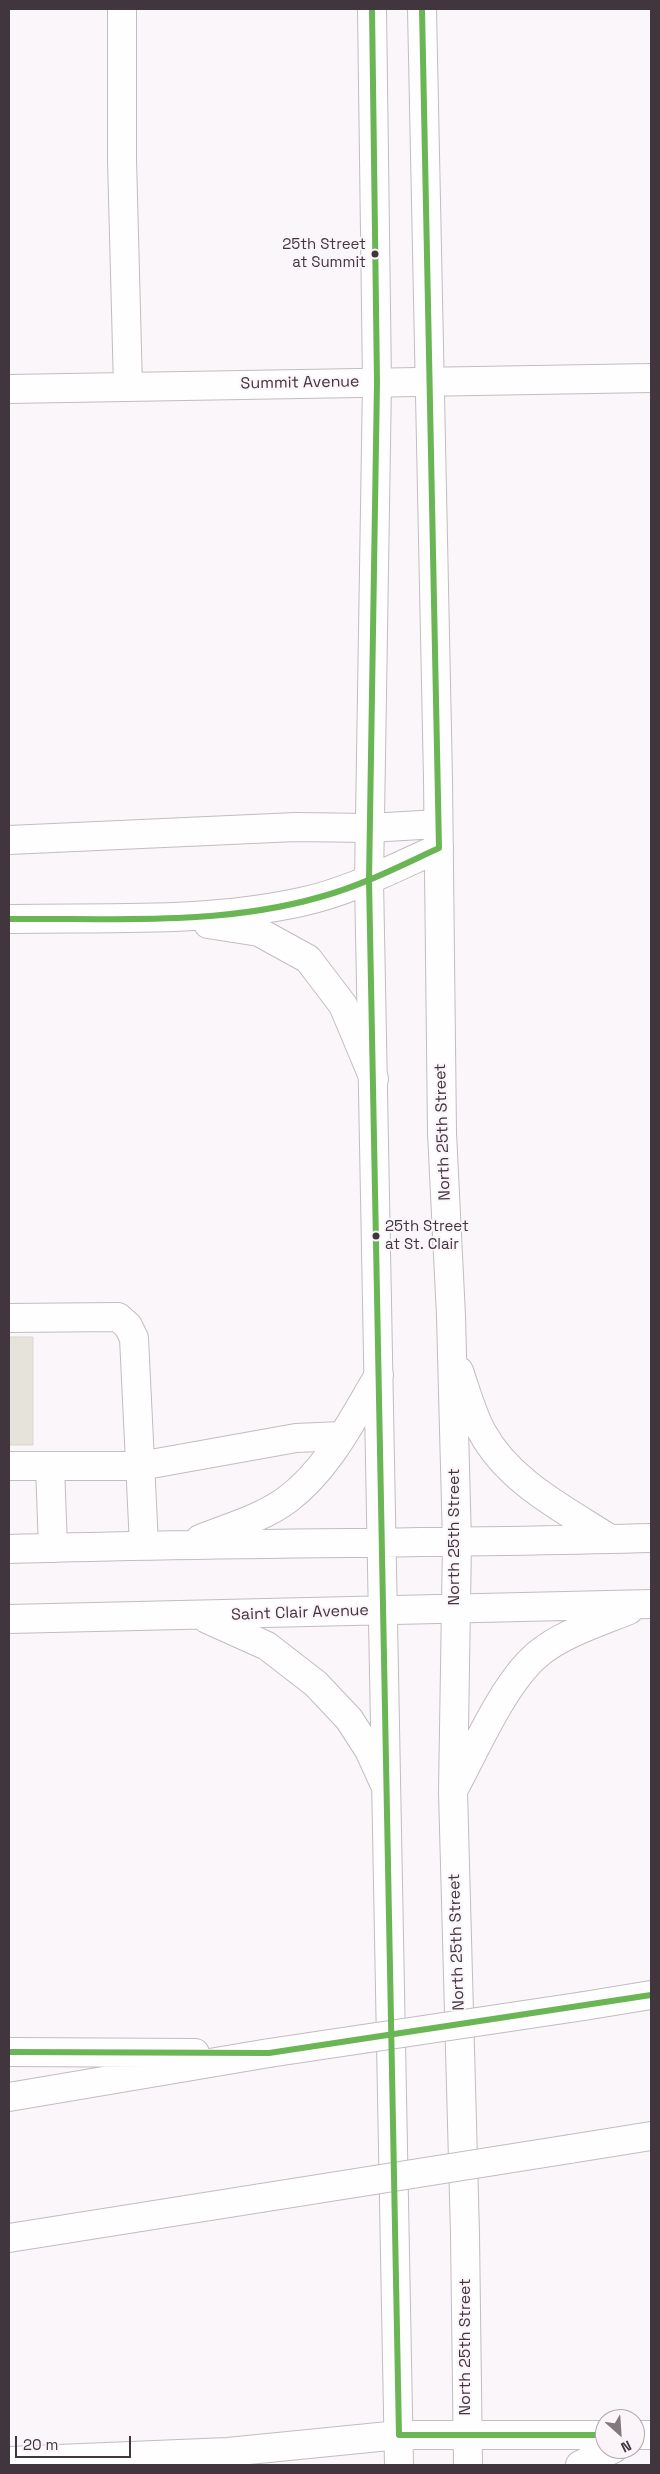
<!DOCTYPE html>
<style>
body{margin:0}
#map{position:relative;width:660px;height:2474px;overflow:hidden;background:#faf6f9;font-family:"Space Grotesk",sans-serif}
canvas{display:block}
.frame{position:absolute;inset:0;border:10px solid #41353e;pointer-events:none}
.north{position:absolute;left:595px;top:2409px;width:50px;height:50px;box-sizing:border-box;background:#fbf5fa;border:1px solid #b1a8af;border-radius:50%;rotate:154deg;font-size:14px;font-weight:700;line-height:20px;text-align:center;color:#41353e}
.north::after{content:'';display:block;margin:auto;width:18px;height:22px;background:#82797f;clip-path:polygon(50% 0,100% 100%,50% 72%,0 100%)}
.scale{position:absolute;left:15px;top:2436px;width:116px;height:22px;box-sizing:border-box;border:2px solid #41353e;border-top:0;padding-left:6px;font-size:15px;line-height:18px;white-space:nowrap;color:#41353e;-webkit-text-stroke:4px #fbf5fa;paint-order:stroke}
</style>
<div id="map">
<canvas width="660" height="2474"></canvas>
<div class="frame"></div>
<div class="north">N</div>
<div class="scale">20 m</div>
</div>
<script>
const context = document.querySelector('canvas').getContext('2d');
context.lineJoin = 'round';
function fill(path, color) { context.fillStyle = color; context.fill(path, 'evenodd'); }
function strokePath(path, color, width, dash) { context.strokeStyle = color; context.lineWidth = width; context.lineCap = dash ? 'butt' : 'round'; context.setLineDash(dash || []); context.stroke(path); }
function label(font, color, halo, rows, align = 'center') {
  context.font = font + ' "Space Grotesk",sans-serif'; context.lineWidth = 4; context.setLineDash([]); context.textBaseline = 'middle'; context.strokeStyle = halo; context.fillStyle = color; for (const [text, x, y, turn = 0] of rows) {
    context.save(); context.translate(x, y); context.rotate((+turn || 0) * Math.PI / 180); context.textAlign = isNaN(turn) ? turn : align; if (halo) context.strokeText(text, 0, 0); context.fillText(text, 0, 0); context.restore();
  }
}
const building = new Path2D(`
 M 9,1337 L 33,1337 L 33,1445 L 9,1445 Z`);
const minor = new Path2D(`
 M 122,9 L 122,159 L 128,387
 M 9,389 L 651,378
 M 9,1318 L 118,1317 L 128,1326 L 134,1338 L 144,1545
 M 9,1466 L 140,1466 L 296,1438 L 342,1436
 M 50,1466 L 53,1548`);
const major = new Path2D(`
 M 372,9 L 377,382 L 369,880 L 399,2465
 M 422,9 L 438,780 L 442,1133 L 451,1316 L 457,1543 L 453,1791 L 465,2234 L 468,2465
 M 459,1371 C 466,1391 472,1414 482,1432 C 509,1482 564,1509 610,1539
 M 200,1539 C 230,1527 263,1518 288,1499 C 329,1468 353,1418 379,1375
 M 9,1549 C 223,1542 437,1544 651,1538
 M 9,1619 L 651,1604
 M 207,1619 L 267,1646 L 316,1684 L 349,1719 L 369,1750 L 384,1783
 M 455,1787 C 476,1748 504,1683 537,1655 C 561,1634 600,1622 629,1610`);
const highway = new Path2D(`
 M 9,840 L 296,827 L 369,828 L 438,824
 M 9,919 C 106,917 205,923 301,902 C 349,892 394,868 439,848
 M 208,924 L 259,932 L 308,959 L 343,1005 L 374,1079
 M 584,2006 L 651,1995
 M 9,2052 L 195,2053
 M 9,2097 L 269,2053
 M 570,2149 L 651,2136
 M 9,2238 L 261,2198
 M 635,2435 L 651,2435
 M 9,2461 L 228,2452 L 399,2435 L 605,2435
 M 580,2465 L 613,2449`);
const highwayBridge = new Path2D(`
 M 269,2053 L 584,2006
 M 261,2198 L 570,2149`);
const bus1 = new Path2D(`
 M 372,9 L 377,382 L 369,880 L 399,2435 L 605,2435
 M 9,919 C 111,918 220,926 320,897 C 361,886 400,866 439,848 L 422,9
 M 9,2052 L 269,2053 L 651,1995`);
const markers = [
 [375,254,4.5,"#41353e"],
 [376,1236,4.5,"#41353e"]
];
const busNames = [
 ["25th Street",366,245],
 ["at Summit",366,263],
 ["25th Street",385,1227,"left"],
 ["at St. Clair",385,1245,"left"]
];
const streetNames = [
 ["Summit Avenue",300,383,-1],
 ["North 25th Street",443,1132,-92],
 ["North 25th Street",455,1537,-90],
 ["Saint Clair Avenue",300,1613,-2],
 ["North 25th Street",457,1942,-92],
 ["North 25th Street",466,2347,-90]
];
fill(building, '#e6e3db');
strokePath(building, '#d9d7d1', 1);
strokePath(minor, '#c3bcc1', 30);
strokePath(major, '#c3bcc1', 30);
strokePath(highway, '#c3bcc1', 30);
strokePath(minor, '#fefefe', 28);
strokePath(major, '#fefefe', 28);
strokePath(highway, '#fefefe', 28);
strokePath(highwayBridge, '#c3bcc1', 30, []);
strokePath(highwayBridge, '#fefefe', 28);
strokePath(bus1, '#6ab554', 6);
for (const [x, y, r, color] of markers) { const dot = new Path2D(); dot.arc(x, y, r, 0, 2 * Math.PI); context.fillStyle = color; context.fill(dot); strokePath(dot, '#fbf5fa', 2); }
label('15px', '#41353e', '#fbf5fa', busNames, 'right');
label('16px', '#41353e', '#fbf5fa', streetNames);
</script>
